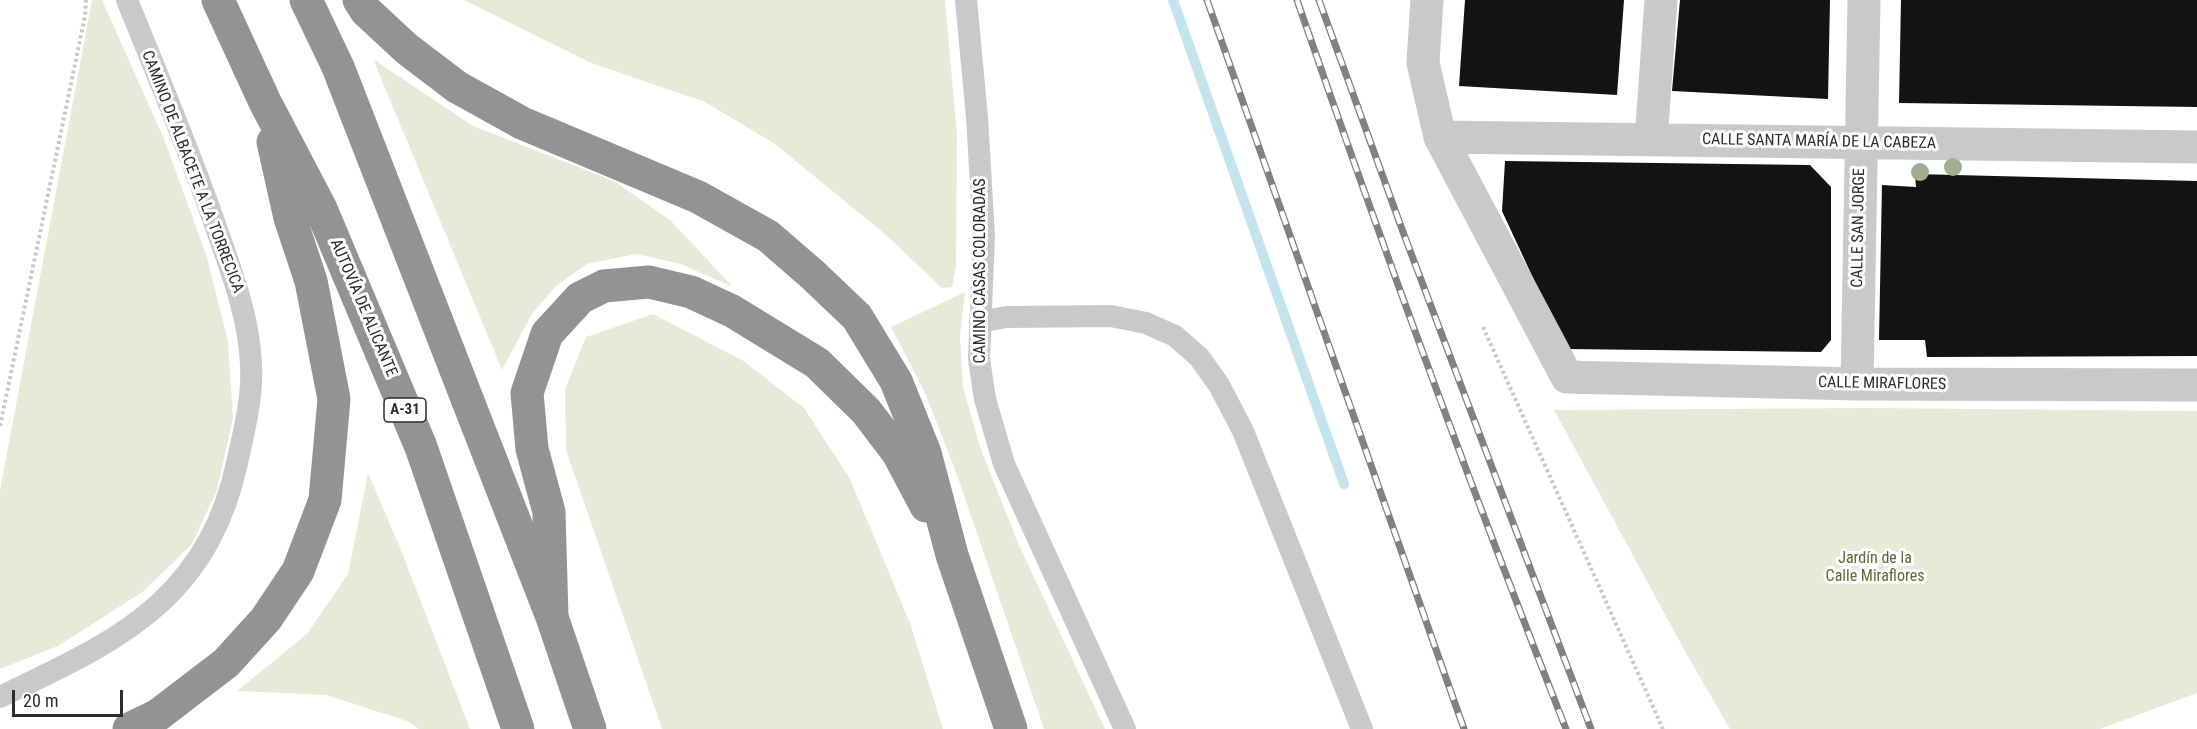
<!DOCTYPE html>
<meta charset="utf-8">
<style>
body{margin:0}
#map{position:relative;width:2197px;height:729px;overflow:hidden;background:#fff;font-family:"Roboto Condensed",sans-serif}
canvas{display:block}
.scale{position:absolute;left:12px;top:690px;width:111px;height:27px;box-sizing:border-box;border:3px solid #2c2c2c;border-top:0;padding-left:8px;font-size:18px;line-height:21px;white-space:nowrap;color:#2c2c2c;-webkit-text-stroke:4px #fff;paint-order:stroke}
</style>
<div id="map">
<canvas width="2197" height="729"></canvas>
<div class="scale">20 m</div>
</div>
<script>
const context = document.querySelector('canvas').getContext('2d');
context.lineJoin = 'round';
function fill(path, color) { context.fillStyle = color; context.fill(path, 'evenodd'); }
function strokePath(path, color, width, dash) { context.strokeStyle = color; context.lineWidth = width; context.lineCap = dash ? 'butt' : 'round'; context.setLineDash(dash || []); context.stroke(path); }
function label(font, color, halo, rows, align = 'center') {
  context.font = font + ' "Roboto Condensed",sans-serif'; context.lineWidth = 6; context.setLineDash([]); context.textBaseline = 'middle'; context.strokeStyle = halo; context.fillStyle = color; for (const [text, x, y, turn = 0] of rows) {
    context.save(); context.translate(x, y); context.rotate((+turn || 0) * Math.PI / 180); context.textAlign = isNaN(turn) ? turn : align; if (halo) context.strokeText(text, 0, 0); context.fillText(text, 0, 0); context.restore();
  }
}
const green = new Path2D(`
 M 92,0 L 102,0 L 164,139 L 206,254 L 228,341 L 233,418 L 217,490 L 192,544 L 144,591 L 58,646 L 0,669 L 0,490 Z
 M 464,0 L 945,0 L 957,135 L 956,267 L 952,287 L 942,288 L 886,235 L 775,144 L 705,102 L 591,63 Z
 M 373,59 L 473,126 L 614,181 L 670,220 L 733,287 L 681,264 L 636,254 L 587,264 L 557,285 L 532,314 L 502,370 Z
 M 965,292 L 960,337 L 963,387 L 980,447 L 1018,543 L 1105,729 L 1044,729 L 957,475 L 926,395 L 891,327 Z
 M 653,314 L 742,360 L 804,408 L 850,479 L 910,623 L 943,729 L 662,729 L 566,450 L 565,389 L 586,337 Z
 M 1868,408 L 2197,411 L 2197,693 L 2100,729 L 1730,729 L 1687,655 L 1554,410 Z
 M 368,473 L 401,550 L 470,729 L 419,729 L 407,721 L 326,695 L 237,691 L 307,634 L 348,574 Z`);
const stream = new Path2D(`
 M 1173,0 L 1344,484`);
const building = new Path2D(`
 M 1465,0 L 1624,0 L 1617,95 L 1459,86 Z
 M 1680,0 L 1830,0 L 1828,99 L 1672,91 Z
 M 1901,0 L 2197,0 L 2197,107 L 1899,103 Z
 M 1505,161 L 1810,165 L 1831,187 L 1831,340 L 1821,352 L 1566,349 L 1502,211 Z
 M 1915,174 L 2197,181 L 2197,356 L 1931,357 L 1927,357 L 1925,340 L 1879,340 L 1882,185 L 1916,187 Z`);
const path = new Path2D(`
 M 1483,327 L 1663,729
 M 0,426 L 85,16 L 86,0`);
const service = new Path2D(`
 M 966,0 L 977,117 L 984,236 L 979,359 L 985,399 L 1004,464 L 1125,729
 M 980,322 L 1006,317 L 1111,316 L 1146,323 L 1175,336 L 1199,357 L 1219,385 L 1243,431 L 1362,729
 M 0,697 C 55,670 114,645 160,603 C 202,564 225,518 237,463 C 244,431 253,397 251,364 C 249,318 233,276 218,233 C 191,154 158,77 127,0`);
const minor = new Path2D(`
 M 1427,0 L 1423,63 L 1440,137 L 1567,377 L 1857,384 L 2197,385
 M 1440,137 L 2197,147
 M 1651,140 L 1661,0
 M 1857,384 L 1864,0`);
const motorway = new Path2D(`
 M 218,0 L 265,102 L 321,209 L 421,447 L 518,729
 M 306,0 L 338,67 L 552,617 L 590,729
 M 359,0 L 366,11 L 407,49 L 457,87 L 522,123 L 698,197 L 768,236 L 813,275 L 857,317 L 896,381 L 925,453 L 952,555 L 1011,729
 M 552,617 L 549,512 L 532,449 L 527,393 L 547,334 L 580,298 L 604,286 L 649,282 L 691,292 L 732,311 L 817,363 L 866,411 L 898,453 L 926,506
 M 129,729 L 158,715 L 226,663 L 266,619 L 298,571 L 325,500 L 334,399 L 311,281 L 290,218 L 273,142`);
const rail = new Path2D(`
 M 1207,0 L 1464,729
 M 1297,0 C 1382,245 1471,488 1566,729
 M 1319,0 L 1403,232 L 1591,729`);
const trees = [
 [1953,167],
 [1920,172]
];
const shields = [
 [405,410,42]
];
const shieldNames = [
 ["A-31",405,410]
];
const streetNames = [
 ["CALLE SANTA MARÍA DE LA CABEZA",1819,142,1],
 ["CAMINO DE ALBACETE A LA TORRECICA",192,172,69],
 ["CALLE SAN JORGE",1859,228,-89],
 ["CAMINO CASAS COLORADAS",981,271,-90],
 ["AUTOVÍA DE ALICANTE",363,308,67],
 ["CALLE MIRAFLORES",1882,384,1]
];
const parkNames = [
 ["Jardín de la",1875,559],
 ["Calle Miraflores",1875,577]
];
fill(green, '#e6ebd8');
strokePath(stream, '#c3e4ec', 10);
fill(building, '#131313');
strokePath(path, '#c9c9c9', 4, [3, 3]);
strokePath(service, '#c9c9c9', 22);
strokePath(minor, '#c9c9c9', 33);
strokePath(motorway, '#939393', 33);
strokePath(rail, '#818181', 7);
strokePath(rail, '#fff', 4.5, [14]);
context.fillStyle = '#a3ad92';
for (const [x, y] of trees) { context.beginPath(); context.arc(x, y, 9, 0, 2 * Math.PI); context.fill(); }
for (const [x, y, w] of shields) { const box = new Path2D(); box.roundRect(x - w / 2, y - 12, w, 24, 4.5); context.fillStyle = '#fff'; context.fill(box); strokePath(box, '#2c2c2c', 1.5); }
label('bold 15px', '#2c2c2c', null, shieldNames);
label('16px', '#2c2c2c', '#fff', streetNames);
label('16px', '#586a38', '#fff', parkNames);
</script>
